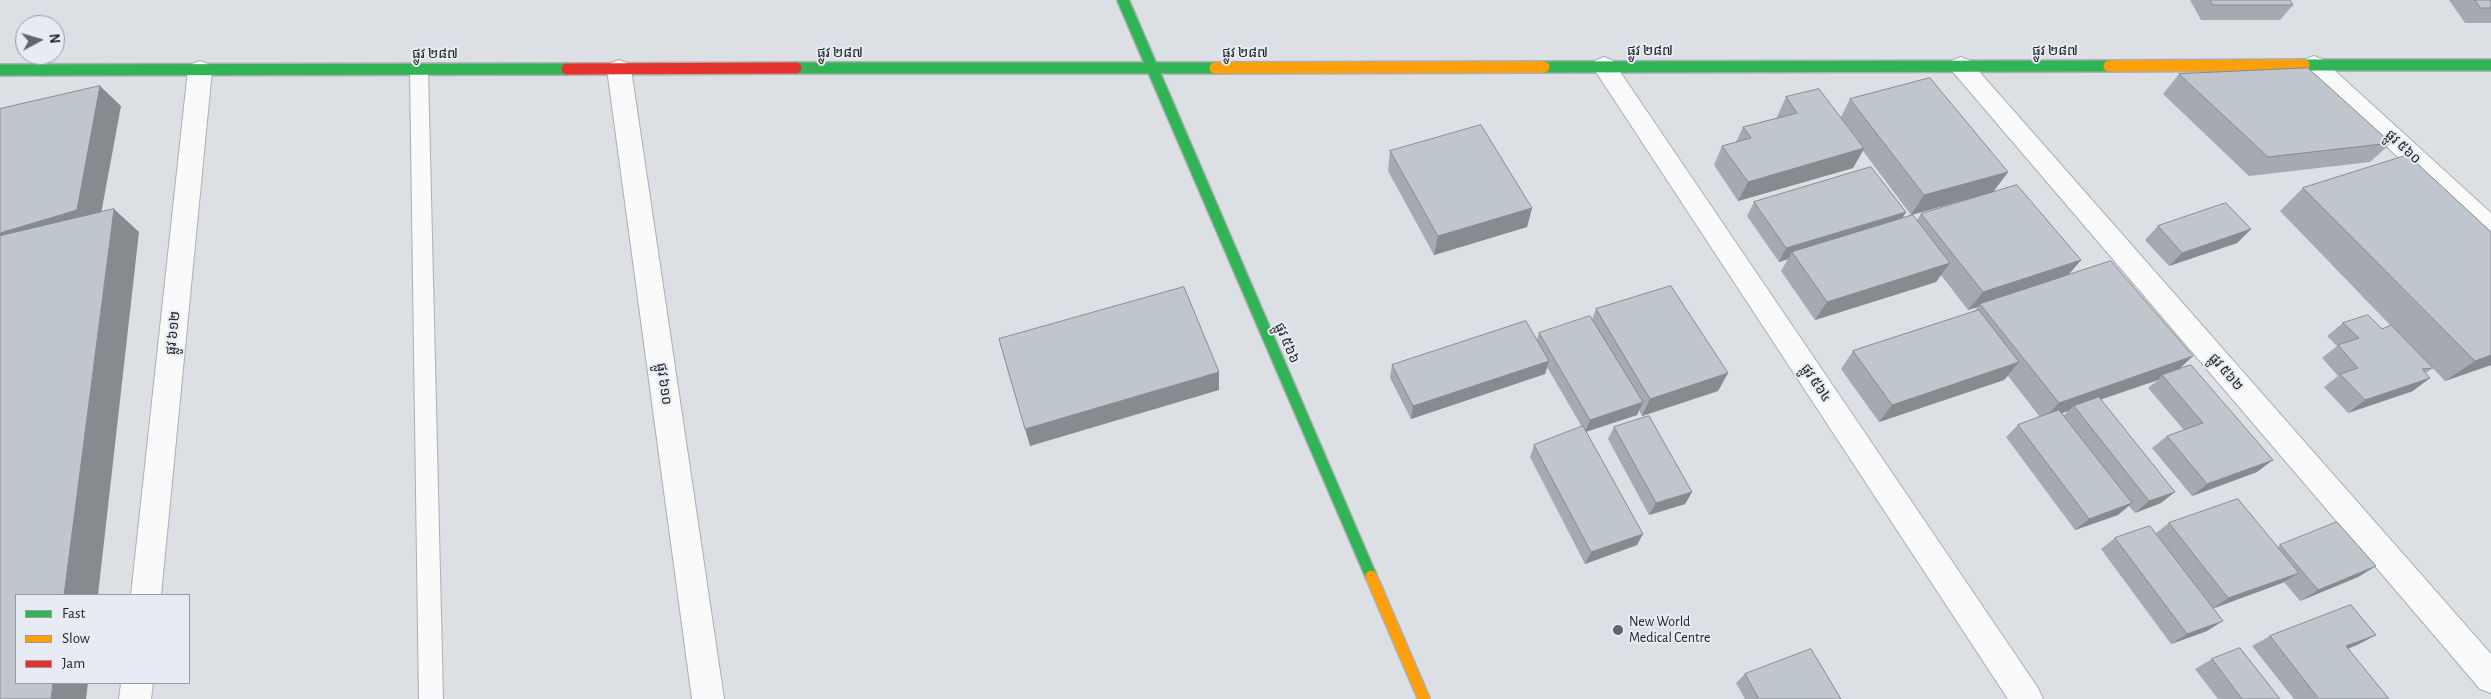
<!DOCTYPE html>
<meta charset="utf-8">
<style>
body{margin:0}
#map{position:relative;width:2491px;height:699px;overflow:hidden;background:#dcdfe3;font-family:"Alegreya Sans",sans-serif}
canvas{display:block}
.legend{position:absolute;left:15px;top:594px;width:175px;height:90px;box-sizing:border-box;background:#e7ecf4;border:1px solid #989ca2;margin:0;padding:6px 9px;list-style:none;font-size:15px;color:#212326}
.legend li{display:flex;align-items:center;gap:10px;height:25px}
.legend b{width:25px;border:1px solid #989ca2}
.north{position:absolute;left:15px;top:15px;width:50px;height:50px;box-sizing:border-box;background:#e7ecf4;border:1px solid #989ca2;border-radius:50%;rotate:84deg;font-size:14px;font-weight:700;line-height:20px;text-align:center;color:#212326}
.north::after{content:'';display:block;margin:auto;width:18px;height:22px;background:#626568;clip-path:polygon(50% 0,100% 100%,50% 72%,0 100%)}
</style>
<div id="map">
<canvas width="2491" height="699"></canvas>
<ul class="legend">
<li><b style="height:6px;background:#30b455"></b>Fast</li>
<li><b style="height:6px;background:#ff9f0a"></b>Slow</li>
<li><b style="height:6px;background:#e5322d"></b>Jam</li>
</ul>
<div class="north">N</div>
</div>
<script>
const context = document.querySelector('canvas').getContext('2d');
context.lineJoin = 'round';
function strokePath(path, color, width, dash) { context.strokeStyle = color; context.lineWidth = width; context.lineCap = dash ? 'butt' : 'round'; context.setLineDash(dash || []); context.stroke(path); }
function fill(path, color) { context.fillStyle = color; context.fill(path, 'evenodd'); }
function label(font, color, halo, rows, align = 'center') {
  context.font = font + ' "Alegreya Sans","Noto Sans Khmer",sans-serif'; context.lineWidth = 4; context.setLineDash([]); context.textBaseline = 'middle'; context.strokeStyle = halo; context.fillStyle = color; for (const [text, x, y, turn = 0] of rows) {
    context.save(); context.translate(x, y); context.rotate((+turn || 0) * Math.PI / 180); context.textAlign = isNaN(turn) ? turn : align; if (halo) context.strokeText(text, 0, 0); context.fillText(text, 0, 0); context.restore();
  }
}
const lane = new Path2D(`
 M 419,64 L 425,66 L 428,70 L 443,699 L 419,699 L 410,70 L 413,66 Z`);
const street = new Path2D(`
 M 2314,56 L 2322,59 L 2491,213 L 2491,239 L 2482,236 L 2306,71 L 2302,65 L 2306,59 Z
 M 1604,57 L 1612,60 L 2038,688 L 2043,699 L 2008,699 L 1596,72 L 1592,66 L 1596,60 Z
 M 1961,57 L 1969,60 L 2491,654 L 2491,693 L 2480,689 L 1953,72 L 1949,66 L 1953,60 Z
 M 619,60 L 627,63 L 631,69 L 724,699 L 692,699 L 607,69 L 611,63 Z
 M 200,61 L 208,64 L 212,70 L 161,595 L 131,595 L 188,70 L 192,64 Z
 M 121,683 L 153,683 L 151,699 L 119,699 Z`);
const fast = new Path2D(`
 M 1123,0 L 1371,576
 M 2304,65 L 2491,65
 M 1544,67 L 2109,66
 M 796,68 L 1215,68
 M 0,70 L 567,69`);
const slow = new Path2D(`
 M 2109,66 L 2304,65
 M 1215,68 L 1544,67
 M 1371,576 L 1424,699`);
const jam = new Path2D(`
 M 567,69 L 796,68`);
const wall = new Path2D(`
 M 2190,0 L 2290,0 L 2293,5 L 2280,20 L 2201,20 Z
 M 2449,0 L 2491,0 L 2491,23 L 2465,23 Z
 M 2179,74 L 2391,143 L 2370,162 L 2249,176 L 2163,94 Z
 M 1786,97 L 1841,117 L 1850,99 L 2008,172 L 1993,192 L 1911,215 L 1863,151 L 1853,168 L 1738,201 L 1714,165 L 1722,146 L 1736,142 L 1743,127 L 1777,118 L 1777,117 Z
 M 1390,151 L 1532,208 L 1527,227 L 1434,255 L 1388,171 Z
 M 2303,188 L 2491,365 L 2445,381 L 2424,359 L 2433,368 L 2426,373 L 2413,391 L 2348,413 L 2324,387 L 2338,376 L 2322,358 L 2337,346 L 2327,336 L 2343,323 L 2382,329 L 2391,326 L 2280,211 Z
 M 1754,202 L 1906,212 L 1902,219 L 1917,220 L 1921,214 L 2081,260 L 2068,275 L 2179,369 L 2257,472 L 2192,496 L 2152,448 L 2167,436 L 2184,430 L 2148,388 L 2158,380 L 2101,399 L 2161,503 L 2135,513 L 2129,506 L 2118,515 L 2075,530 L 2006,437 L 2018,425 L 2040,417 L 2008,376 L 2004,380 L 1879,422 L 1841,369 L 1853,351 L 1974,312 L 1978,307 L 1968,310 L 1941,275 L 1936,282 L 1815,320 L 1781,271 L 1788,259 L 1779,262 L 1747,216 ZM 2068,411 L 2064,415 L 2062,413 Z
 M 2158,226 L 2251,229 L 2237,243 L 2169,266 L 2145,240 Z
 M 1596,309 L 1728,373 L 1718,391 L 1642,416 L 1639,410 L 1637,415 L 1586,432 L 1637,545 L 1585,564 L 1530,457 L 1534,445 L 1582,427 L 1547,367 L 1545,374 L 1411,419 L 1390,378 L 1392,365 L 1537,339 L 1539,333 L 1592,320 Z
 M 1614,427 L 1692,492 L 1685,504 L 1649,515 L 1608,439 Z
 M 2169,523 L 2278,547 L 2280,545 L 2376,566 L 2358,577 L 2300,601 L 2284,582 L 2282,583 L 2213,608 L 2207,631 L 2171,644 L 2101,549 L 2115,538 L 2156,533 Z
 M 2376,635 L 2357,645 L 2348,649 L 2389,699 L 2294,699 L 2252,646 L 2270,636 Z
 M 2212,659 L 2280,699 L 2218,699 L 2195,669 Z
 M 1745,674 L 1841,699 L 1745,699 L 1736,683 Z`);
const shadedWall = new Path2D(`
 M 100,86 L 121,106 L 98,230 L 0,259 L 0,233 Z
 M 1864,148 L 1853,168 L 1738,201 L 1748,182 Z
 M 2008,172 L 1993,192 L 1911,215 L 1924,195 Z
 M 1532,208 L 1527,227 L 1434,255 L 1438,236 Z
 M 114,209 L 139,232 L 98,595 L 64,595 Z
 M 1906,212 L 1897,226 L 1792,252 L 1788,259 L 1779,262 L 1786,248 Z
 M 2251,229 L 2237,243 L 2169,266 L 2182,253 Z
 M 2081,260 L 2065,279 L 1980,304 L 1978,307 L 1968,310 L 1983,292 Z
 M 1950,263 L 1936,282 L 1815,320 L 1827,302 Z
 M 2491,355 L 2491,365 L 2445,381 L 2475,361 Z
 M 2193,356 L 2174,374 L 2162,375 L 2158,380 L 2076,408 L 2074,406 L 2068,411 L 2042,420 L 2059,403 Z
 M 1549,361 L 1545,374 L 1411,419 L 1413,406 Z
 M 2019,362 L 2004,380 L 1879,422 L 1892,405 Z
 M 1219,372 L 1219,390 L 1030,446 L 1025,429 Z
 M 1728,373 L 1718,391 L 1642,416 L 1650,399 Z
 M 2430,378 L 2413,391 L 2348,413 L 2365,400 Z
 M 1643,402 L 1637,415 L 1585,432 L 1590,420 Z
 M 2273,460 L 2257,472 L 2192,496 L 2207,484 Z
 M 1692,492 L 1685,504 L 1649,515 L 1656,503 Z
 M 2175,492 L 2161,503 L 2135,513 L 2149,501 Z
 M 2132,503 L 2118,515 L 2075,530 L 2089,519 Z
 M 1643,534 L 1637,545 L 1585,564 L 1591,552 Z
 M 2376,566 L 2358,577 L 2300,601 L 2318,590 Z
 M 2299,573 L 2282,583 L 2212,609 L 2228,598 Z
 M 2223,621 L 2207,631 L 2171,644 L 2187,634 Z
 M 2376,635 L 2357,645 L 2328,656 L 2346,646 Z
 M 53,683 L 88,683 L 86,699 L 51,699 Z`);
const building = new Path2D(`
 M 2210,0 L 2290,0 L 2293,5 L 2213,5 Z
 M 2475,0 L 2491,0 L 2491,8 L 2481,8 Z
 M 2308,68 L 2391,143 L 2268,157 L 2179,74 Z
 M 1930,78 L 2008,172 L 1924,195 L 1850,99 Z
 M 100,86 L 77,210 L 0,233 L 0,109 Z
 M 1819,89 L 1864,148 L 1748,182 L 1722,146 L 1751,138 L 1743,127 L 1797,113 L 1786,97 Z
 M 1481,125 L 1532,208 L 1438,236 L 1390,151 Z
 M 2408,155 L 2491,232 L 2491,355 L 2475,361 L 2303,188 Z
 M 1871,167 L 1906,212 L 1786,248 L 1754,202 Z
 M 2017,185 L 2081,260 L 1983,292 L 1921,214 Z
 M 2226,203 L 2251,229 L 2182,253 L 2158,226 Z
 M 114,209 L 64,595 L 16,595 L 16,683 L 53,683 L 51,699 L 0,699 L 0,236 Z
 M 1913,215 L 1950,263 L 1827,302 L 1792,252 Z
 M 2111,261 L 2193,356 L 2059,403 L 1980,304 Z
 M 1671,286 L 1728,373 L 1650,399 L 1596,309 Z
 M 1184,287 L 1219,372 L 1025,429 L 999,339 Z
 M 1979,310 L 2019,362 L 1892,405 L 1853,351 Z
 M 2368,315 L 2382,329 L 2391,325 L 2433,368 L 2422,369 L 2430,378 L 2365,400 L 2340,374 L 2358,368 L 2338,345 L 2359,338 L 2343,323 Z
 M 1590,316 L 1643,402 L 1590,420 L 1539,333 Z
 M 1526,321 L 1549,361 L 1413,406 L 1392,365 Z
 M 2191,365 L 2273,460 L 2207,484 L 2167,436 L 2203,423 L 2162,375 Z
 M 2099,397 L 2175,492 L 2149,501 L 2074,406 Z
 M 2059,410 L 2132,503 L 2089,519 L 2018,425 Z
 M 1649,416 L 1692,492 L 1656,503 L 1614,427 Z
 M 1583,426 L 1643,534 L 1591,552 L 1534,445 Z
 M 2238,499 L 2299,573 L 2228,598 L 2169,523 Z
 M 2337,522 L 2376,566 L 2318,590 L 2280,545 Z
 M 2150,526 L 2223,621 L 2187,634 L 2115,538 Z
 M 2351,605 L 2376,635 L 2346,646 L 2389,699 L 2319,699 L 2270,636 Z
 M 2240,648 L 2280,699 L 2242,699 L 2212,659 Z
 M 1811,649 L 1841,699 L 1759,699 L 1745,674 Z`);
const markers = [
 [1618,630,6,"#626568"]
];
const streetNames = [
 ["ផ្លូវ ២៨៧",1650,51],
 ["ផ្លូវ ២៨៧",2055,51],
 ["ផ្លូវ ២៨៧",840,53],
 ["ផ្លូវ ២៨៧",1245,53],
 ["ផ្លូវ ២៨៧",435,54],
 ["ផ្លូវ ៥៦០",2403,147,43],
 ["ផ្លូវ ៦១២",173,333,-84],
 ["ផ្លូវ ៥៦៦",1287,343,67],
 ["ផ្លូវ ៥៦២",2226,372,49],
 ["ផ្លូវ ៥៦៤",1816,383,56],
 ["ផ្លូវ ៦១០",664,384,82]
];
const poiNames = [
 ["New World",1629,622],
 ["Medical Centre",1629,638]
];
strokePath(lane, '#acafb2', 2);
strokePath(street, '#acafb2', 2);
strokePath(fast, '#acafb2', 14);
strokePath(slow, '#acafb2', 14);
strokePath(jam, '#acafb2', 14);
fill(lane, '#fafafb');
fill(street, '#fafafb');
strokePath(fast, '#30b455', 11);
strokePath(slow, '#ff9f0a', 11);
strokePath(jam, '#e5322d', 11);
fill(wall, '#a5aab0');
fill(shadedWall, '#868b90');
fill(building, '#c0c6cd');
strokePath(building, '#868b90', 1);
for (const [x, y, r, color] of markers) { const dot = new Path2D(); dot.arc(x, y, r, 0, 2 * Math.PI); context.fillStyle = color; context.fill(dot); strokePath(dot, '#e7ecf4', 2); }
label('14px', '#212326', '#e7ecf4', streetNames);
label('14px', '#212326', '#e7ecf4', poiNames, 'left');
</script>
